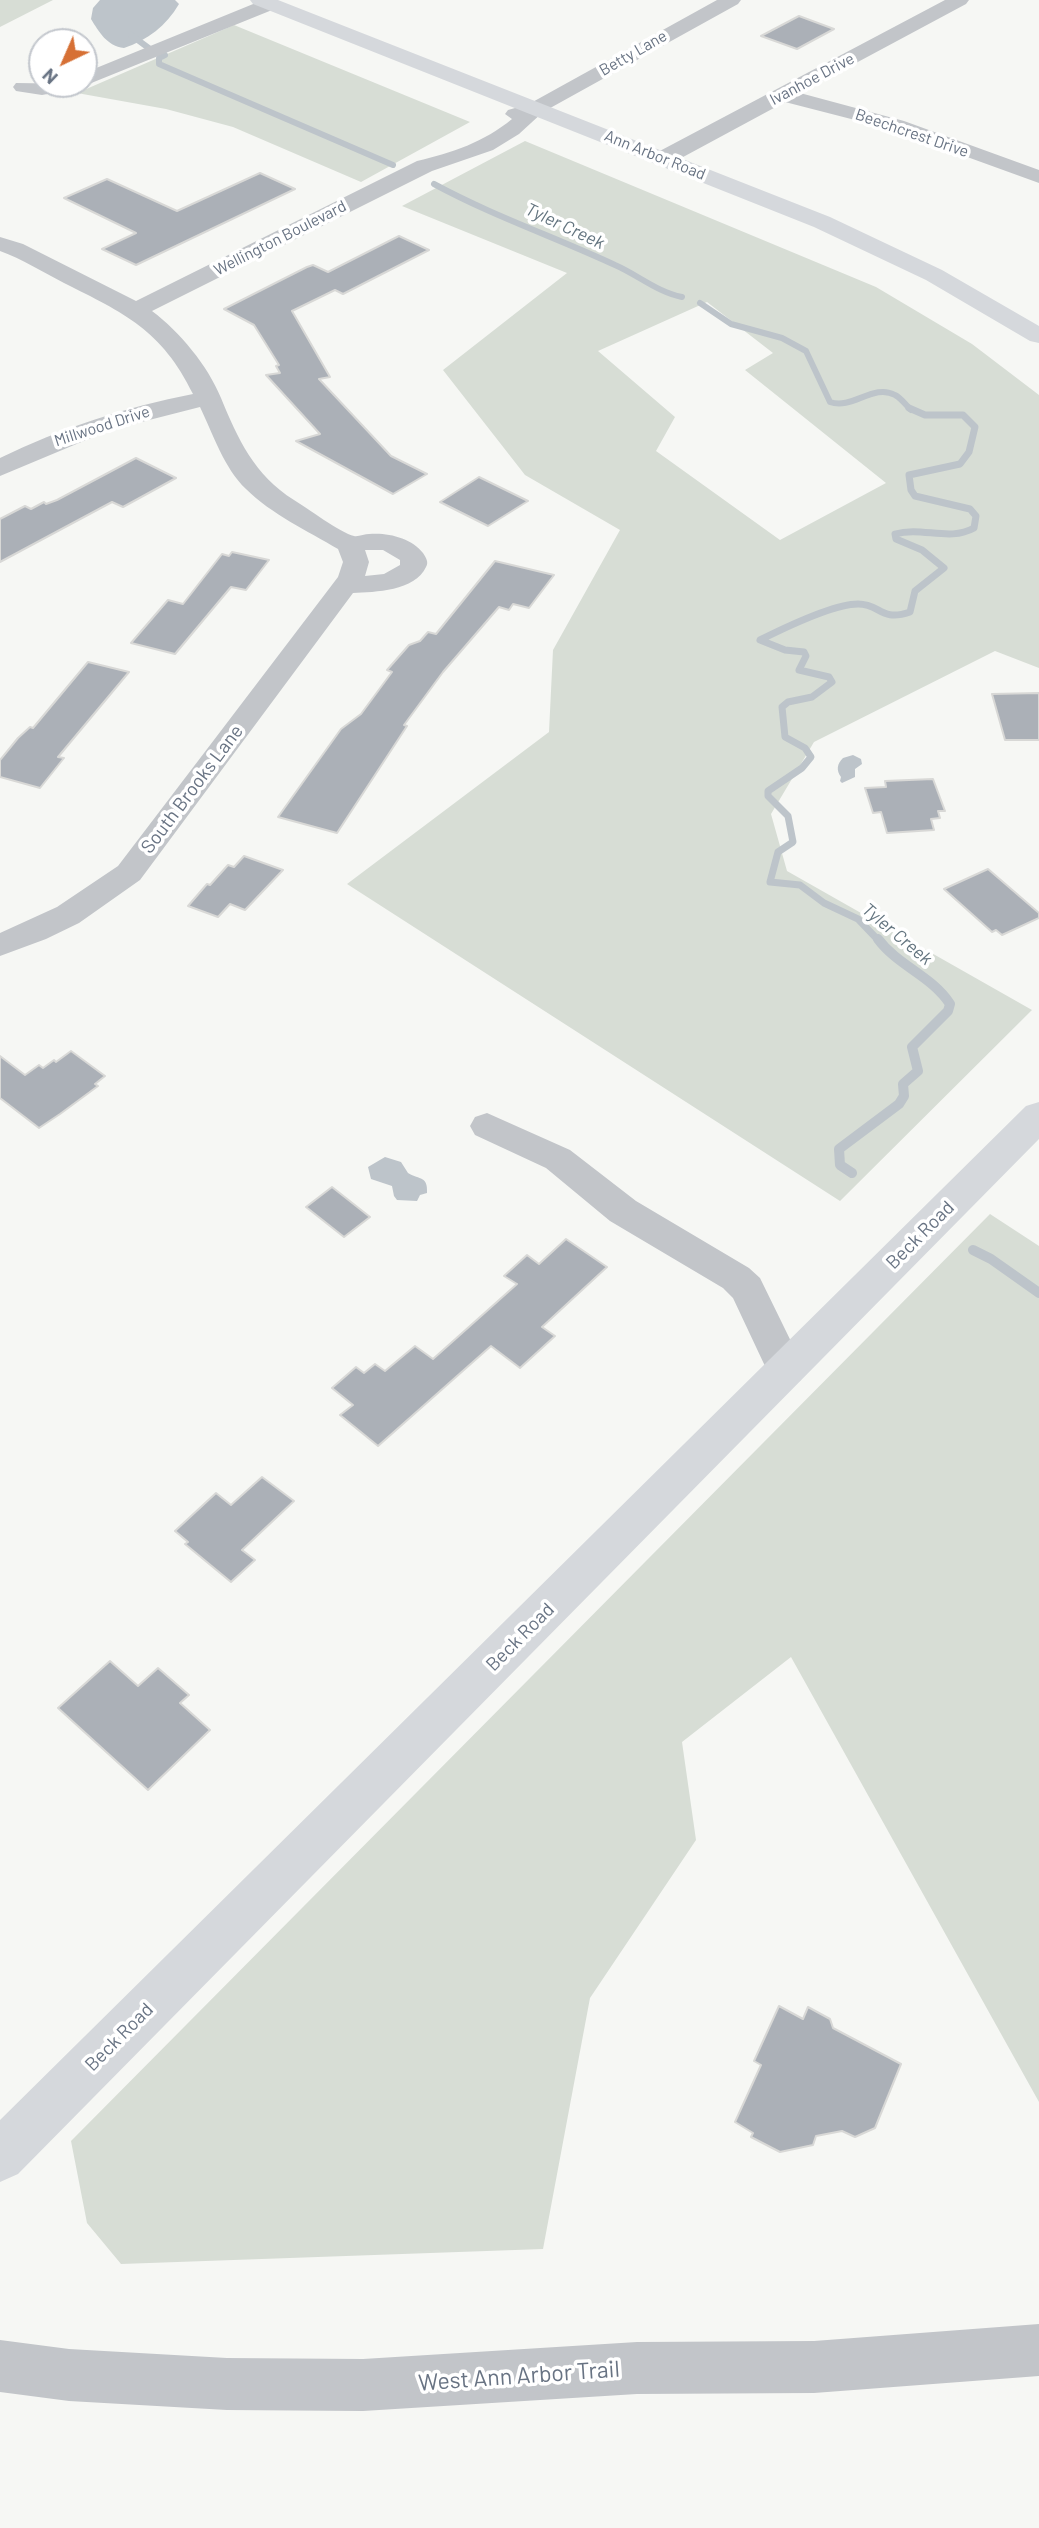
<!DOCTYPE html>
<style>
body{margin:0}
#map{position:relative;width:1039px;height:2528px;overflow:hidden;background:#f6f7f4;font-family:Barlow,sans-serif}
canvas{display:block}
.north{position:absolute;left:28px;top:28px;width:70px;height:70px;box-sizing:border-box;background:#fff;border:2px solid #c3c7cd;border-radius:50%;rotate:224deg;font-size:19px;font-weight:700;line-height:28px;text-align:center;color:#687383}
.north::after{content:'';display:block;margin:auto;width:24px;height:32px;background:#d67035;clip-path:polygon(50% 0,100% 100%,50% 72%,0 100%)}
</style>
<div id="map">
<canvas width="1039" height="2528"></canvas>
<div class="north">N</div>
</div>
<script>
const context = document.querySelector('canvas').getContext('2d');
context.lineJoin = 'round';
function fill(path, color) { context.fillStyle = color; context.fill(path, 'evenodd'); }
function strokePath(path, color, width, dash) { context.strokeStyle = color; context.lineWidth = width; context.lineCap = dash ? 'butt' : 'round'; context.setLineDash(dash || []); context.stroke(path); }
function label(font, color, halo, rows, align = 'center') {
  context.font = font + ' Barlow,sans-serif'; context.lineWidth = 7; context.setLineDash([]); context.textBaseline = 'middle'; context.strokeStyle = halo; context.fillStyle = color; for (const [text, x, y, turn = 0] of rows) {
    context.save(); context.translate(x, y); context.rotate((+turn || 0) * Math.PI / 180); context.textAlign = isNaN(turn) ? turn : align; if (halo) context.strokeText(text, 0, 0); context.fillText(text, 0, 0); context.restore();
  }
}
const green = new Path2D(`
 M 0,0 L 53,0 L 0,27 Z
 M 234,25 L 470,122 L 361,182 L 233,127 L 166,109 L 77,93 Z
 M 525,141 L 876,287 L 972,344 L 1039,395 L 1039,668 L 995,651 L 814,742 L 771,814 L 787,871 L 1032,1010 L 840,1201 L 347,884 L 549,732 L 553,650 L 620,530 L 525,475 L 443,370 L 567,273 L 402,206 ZM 707,302 L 773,353 L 745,370 L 886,483 L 780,540 L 656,451 L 675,417 L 598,351 Z
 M 990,1214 L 1039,1246 L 1039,2102 L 791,1657 L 682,1742 L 696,1840 L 590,1998 L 543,2249 L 121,2264 L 87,2223 L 71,2141 Z`);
const water = new Path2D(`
 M 100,0 L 175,0 L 179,4 C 166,26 148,40 124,48 C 107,46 99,32 91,19 L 93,8 Z
 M 853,755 L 861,759 L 862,764 L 855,769 L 855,777 L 842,783 L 840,781 L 841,777 C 836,770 837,764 843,758 Z
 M 385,1157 L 401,1162 L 408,1173 C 420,1180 428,1176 427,1193 L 420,1195 L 417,1201 L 397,1200 L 394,1196 L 392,1186 L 371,1179 L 368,1167 Z`);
const streamFar2 = new Path2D(`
 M 131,35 L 150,49
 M 165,55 L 159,58 L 159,64 L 393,165
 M 434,184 C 493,216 555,237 615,265 C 638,275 657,292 682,297
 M 700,303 L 731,324 L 782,338 L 806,351 L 830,402 C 852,410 874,383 895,395 C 901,398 906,405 911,410`);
const streamFar1 = new Path2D(`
 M 879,941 L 858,919 L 824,903 L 800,885 L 770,882 L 778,852 L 793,842 L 788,816 L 768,796 L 768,791 L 802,768 L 811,757 L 805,748 L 785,737 L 782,707 L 788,702 L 812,697 L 832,682 L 829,677 L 799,670 L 806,656 L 804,652 L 785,650 L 760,640 C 782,629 834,604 858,604 C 881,604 880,622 910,612 L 915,591 L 944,568 L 922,550 L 896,539 L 895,534 C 922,526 949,542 974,528 L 976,516 L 970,509 L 915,496 L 911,490 L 909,475 L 960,464 L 969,452 L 975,427 L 963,415 L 925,415 L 909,408`);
const stream = new Path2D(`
 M 852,1173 L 840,1165 L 839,1149 L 899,1104 L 904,1096 L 903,1084 L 918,1071 L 912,1047 L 948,1011 L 950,1004 C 932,976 898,966 878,939
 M 973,1250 L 991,1259 L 1039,1293`);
const building = new Path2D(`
 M 799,16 L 834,29 L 797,49 L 761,36 Z
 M 260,173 L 295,189 L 136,265 L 102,249 L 136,233 L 64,198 L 107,179 L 177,211 Z
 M 399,236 L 429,250 L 343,294 L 335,290 L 292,311 L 330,377 L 319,379 L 391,456 L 427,474 L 393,494 L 296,441 L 320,434 L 266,375 L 280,373 L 276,366 L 279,365 L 254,325 L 224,309 L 307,267 L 313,265 L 328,272 Z
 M 136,458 L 176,478 L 123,507 L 112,502 L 0,562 L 0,519 L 25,506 L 31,509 L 44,502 L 46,504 L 57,500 Z
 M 479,477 L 528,501 L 488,526 L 440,502 Z
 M 232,552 L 269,560 L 246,590 L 231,587 L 175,654 L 131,643 L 168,600 L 183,604 L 222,554 L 229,556 Z
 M 495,561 L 554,575 L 529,608 L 513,604 L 509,610 L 499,607 L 443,672 L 404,725 L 407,726 L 337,833 L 278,817 L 341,729 L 361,714 L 392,672 L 387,670 L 409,645 L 420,641 L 428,632 L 436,634 Z
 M 88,662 L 129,672 L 58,757 L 64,758 L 40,788 L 0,777 L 0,760 L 18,738 L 30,727 L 33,728 Z
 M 1039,693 L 1039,740 L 1005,740 L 992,694 Z
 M 933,779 L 945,811 L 938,811 L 940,818 L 931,819 L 934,830 L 887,833 L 881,812 L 873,813 L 865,788 L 886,787 L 885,781 Z
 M 244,856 L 283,870 L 245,910 L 230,904 L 218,917 L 188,906 L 207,884 L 210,885 L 228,865 L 234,867 Z
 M 988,869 L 1039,913 L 1039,918 L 1002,935 L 996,930 L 992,932 L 944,889 Z
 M 71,1051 L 105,1076 L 95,1084 L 98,1086 L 60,1114 L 39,1128 L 0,1098 L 0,1056 L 25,1075 L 39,1065 L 43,1068 L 54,1060 L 56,1062 Z
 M 332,1187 L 370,1217 L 344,1237 L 306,1207 Z
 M 566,1239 L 607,1267 L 542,1327 L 555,1336 L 520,1368 L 491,1346 L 378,1446 L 340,1415 L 353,1405 L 332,1388 L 356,1367 L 364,1373 L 375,1364 L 385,1371 L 415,1346 L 433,1359 L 517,1284 L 504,1276 L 527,1255 L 539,1264 Z
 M 262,1477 L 294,1501 L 242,1550 L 255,1560 L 231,1582 L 185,1544 L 188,1542 L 175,1531 L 216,1493 L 231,1505 Z
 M 110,1661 L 138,1686 L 158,1668 L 189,1695 L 180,1703 L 210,1730 L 148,1790 L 58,1708 Z
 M 779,2006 L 803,2019 L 808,2007 L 830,2019 L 833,2028 L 901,2064 L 875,2128 L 855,2137 L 842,2131 L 816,2136 L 813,2145 L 780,2152 L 751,2137 L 753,2133 L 735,2122 L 761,2065 L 754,2061 Z`);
const minor = new Path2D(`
 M 263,0 L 277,0 L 280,4 L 277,8 L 79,88 L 42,95 L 16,91 L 13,87 L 16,83 L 84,84 L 84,73 Z
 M 717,0 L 741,0 L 738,4 L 543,112 L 519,134 L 493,150 L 432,171 L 152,311 C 180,332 208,366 221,398 C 238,439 254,475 294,500 C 307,508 341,533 354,536 C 358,537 365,534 369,534 C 387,532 412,538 423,553 C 426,558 429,562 426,567 C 415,591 375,592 353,593 L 140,880 L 79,923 L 46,939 L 0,956 L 0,933 L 57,907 L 118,866 L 338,577 L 343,562 L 338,549 C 308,531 271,514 246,489 C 224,468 213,434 200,407 L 110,430 L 0,476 L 0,458 C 61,428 126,407 193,394 C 162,330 124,313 64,283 C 43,272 22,259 0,251 L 0,237 L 23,244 L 136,301 L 417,161 C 452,153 484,142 512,119 L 505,114 L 508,110 L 529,104 ZM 365,550 L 383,550 L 400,560 L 400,565 L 384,574 L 365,576 L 369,562 Z
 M 945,0 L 969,0 L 966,4 L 800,93 L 904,121 L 1039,170 L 1039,183 L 890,129 L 785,102 L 672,163 L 656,163 L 653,158 L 656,153 Z
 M 487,1113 L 570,1150 L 636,1201 L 749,1268 L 760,1278 L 805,1370 L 800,1381 L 786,1386 L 772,1381 L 733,1298 L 723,1288 L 610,1221 L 546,1168 L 475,1135 L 470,1126 L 475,1117 Z
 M 1039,2324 L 1039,2376 L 814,2393 L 637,2394 L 363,2411 L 227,2410 L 69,2401 L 0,2392 L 0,2340 L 69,2349 L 227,2358 L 363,2359 L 637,2342 L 814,2341 Z`);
const major = new Path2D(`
 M 250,0 L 278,0 L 830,217 L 942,270 L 1039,326 L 1039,343 L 1030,341 L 926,280 L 814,227 L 253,4 Z
 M 1039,1102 L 1039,1139 L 18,2174 L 0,2182 L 0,2120 L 1026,1106 Z`);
const farStreetnames = [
 ["Betty Lane",633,53,-30],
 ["Ivanhoe Drive",812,79,-28],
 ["Beechcrest Drive",912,133,19],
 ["Ann Arbor Road",655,155,22],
 ["Wellington Boulevard",280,238,-27],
 ["Millwood Drive",102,426,-18]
];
const farWaternames = [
 ["Tyler Creek",565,226,25],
 ["Tyler Creek",897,934,40]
];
const streetNames = [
 ["South Brooks Lane",192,789,-53],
 ["Beck Road",920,1235,-45],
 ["Beck Road",520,1637,-45],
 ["Beck Road",119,2037,-45]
];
const nearStreetnames = [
 ["West Ann Arbor Trail",519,2376,-4]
];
fill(green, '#d7ddd5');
fill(water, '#bdc4ca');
strokePath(streamFar2, '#bdc4ca', 6);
strokePath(streamFar1, '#bdc4ca', 7);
strokePath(stream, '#bdc4ca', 10);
fill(building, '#abb0b7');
strokePath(building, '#d8d8d6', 2);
fill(minor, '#c2c5c9');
fill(major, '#d5d8dc');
label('16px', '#687383', '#fff', farStreetnames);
label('italic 18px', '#63747f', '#fff', farWaternames);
label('19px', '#687383', '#fff', streetNames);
label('23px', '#687383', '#fff', nearStreetnames);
</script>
